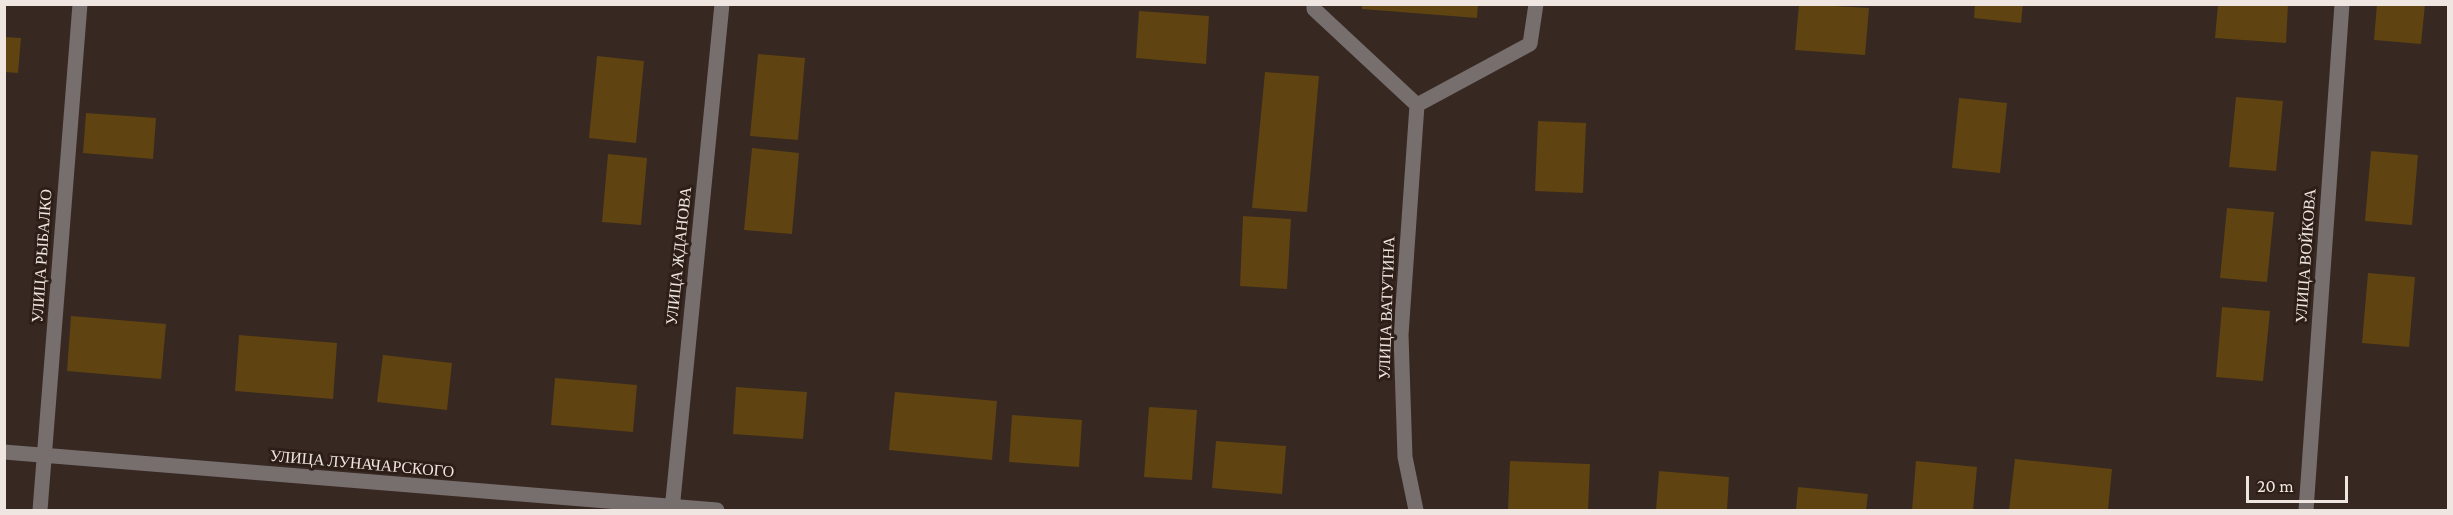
<!DOCTYPE html>
<meta charset="utf-8">
<style>
body{margin:0}
#map{position:relative;width:2453px;height:515px;overflow:hidden;background:#372822;font-family:"Crimson Pro",serif}
canvas{display:block}
.frame{position:absolute;inset:0;border:6px solid #f0e6e1;pointer-events:none}
.scale{position:absolute;left:2246px;top:476px;width:102px;height:27px;box-sizing:border-box;border:3px solid #f0e6e1;border-top:0;padding-left:8px;font-size:18px;line-height:21px;white-space:nowrap;color:#f0e6e1;-webkit-text-stroke:4px #2d1f18;paint-order:stroke}
</style>
<div id="map">
<canvas width="2453" height="515"></canvas>
<div class="frame"></div>
<div class="scale">20 m</div>
</div>
<script>
const context = document.querySelector('canvas').getContext('2d');
context.lineJoin = 'round';
function fill(path, color) { context.fillStyle = color; context.fill(path, 'evenodd'); }
function strokePath(path, color, width, dash) { context.strokeStyle = color; context.lineWidth = width; context.lineCap = dash ? 'butt' : 'round'; context.setLineDash(dash || []); context.stroke(path); }
function label(font, color, halo, rows, align = 'center') {
  context.font = font + ' "Crimson Pro",serif'; context.lineWidth = 6; context.setLineDash([]); context.textBaseline = 'middle'; context.strokeStyle = halo; context.fillStyle = color; for (const [text, x, y, turn = 0] of rows) {
    context.save(); context.translate(x, y); context.rotate((+turn || 0) * Math.PI / 180); context.textAlign = isNaN(turn) ? turn : align; if (halo) context.strokeText(text, 0, 0); context.fillText(text, 0, 0); context.restore();
  }
}
const building = new Path2D(`
 M 1362,4 L 1478,4 L 1477,18 L 1362,9 Z
 M 1799,4 L 1869,8 L 1865,55 L 1795,50 Z
 M 1975,4 L 2023,4 L 2021,23 L 1974,18 Z
 M 2218,4 L 2288,4 L 2286,43 L 2215,38 Z
 M 2377,4 L 2425,4 L 2421,44 L 2374,40 Z
 M 1139,11 L 1209,16 L 1206,64 L 1136,58 Z
 M 4,37 L 21,38 L 18,73 L 4,72 Z
 M 758,54 L 805,58 L 798,140 L 750,136 Z
 M 597,56 L 644,61 L 636,143 L 589,138 Z
 M 1265,72 L 1319,76 L 1307,212 L 1252,208 Z
 M 2236,97 L 2283,101 L 2276,171 L 2229,167 Z
 M 1959,98 L 2007,103 L 2000,173 L 1952,168 Z
 M 86,113 L 156,118 L 153,159 L 83,153 Z
 M 1538,121 L 1586,123 L 1583,193 L 1535,191 Z
 M 752,148 L 799,153 L 792,234 L 744,230 Z
 M 2371,151 L 2418,155 L 2412,225 L 2365,221 Z
 M 608,154 L 647,158 L 641,225 L 602,222 Z
 M 2227,208 L 2274,212 L 2267,282 L 2220,278 Z
 M 1243,216 L 1291,219 L 1287,289 L 1240,286 Z
 M 2368,273 L 2415,277 L 2409,347 L 2362,343 Z
 M 2222,307 L 2270,311 L 2263,381 L 2216,377 Z
 M 71,316 L 166,324 L 161,379 L 67,371 Z
 M 239,335 L 337,343 L 333,399 L 235,391 Z
 M 383,355 L 452,363 L 447,410 L 377,402 Z
 M 555,378 L 637,385 L 633,432 L 551,425 Z
 M 736,387 L 807,392 L 803,439 L 733,434 Z
 M 895,392 L 997,401 L 992,460 L 889,450 Z
 M 1149,407 L 1197,410 L 1192,480 L 1144,477 Z
 M 1012,415 L 1082,420 L 1079,467 L 1009,462 Z
 M 1216,441 L 1286,446 L 1282,494 L 1212,488 Z
 M 2015,459 L 2112,469 L 2108,510 L 2009,510 Z
 M 1510,461 L 1590,464 L 1588,510 L 1508,510 Z
 M 1916,461 L 1977,467 L 1973,510 L 1912,510 Z
 M 1659,471 L 1729,477 L 1727,510 L 1656,510 Z
 M 1798,487 L 1868,494 L 1866,510 L 1796,510 Z`);
const minor = new Path2D(`
 M 1314,4 L 1314,9 L 1417,105
 M 1417,105 L 1530,44 L 1536,4
 M 4,452 L 717,510
 M 40,510 L 80,4
 M 672,510 L 722,4
 M 1416,510 L 1405,457 L 1401,335 L 1417,105
 M 2306,510 L 2342,4`);
const streetNames = [
 ["УЛИЦА РЫБАЛКО",42,256,-86],
 ["УЛИЦА ЖДАНОВА",679,256,-84],
 ["УЛИЦА ВОЙКОВА",2306,256,-86],
 ["УЛИЦА ВАТУТИНА",1387,308,-88],
 ["УЛИЦА ЛУНАЧАРСКОГО",362,464,5]
];
fill(building, '#5f4311');
strokePath(minor, '#776e6e', 15);
label('16px', '#f0e6e1', '#2d1f18', streetNames);
</script>
